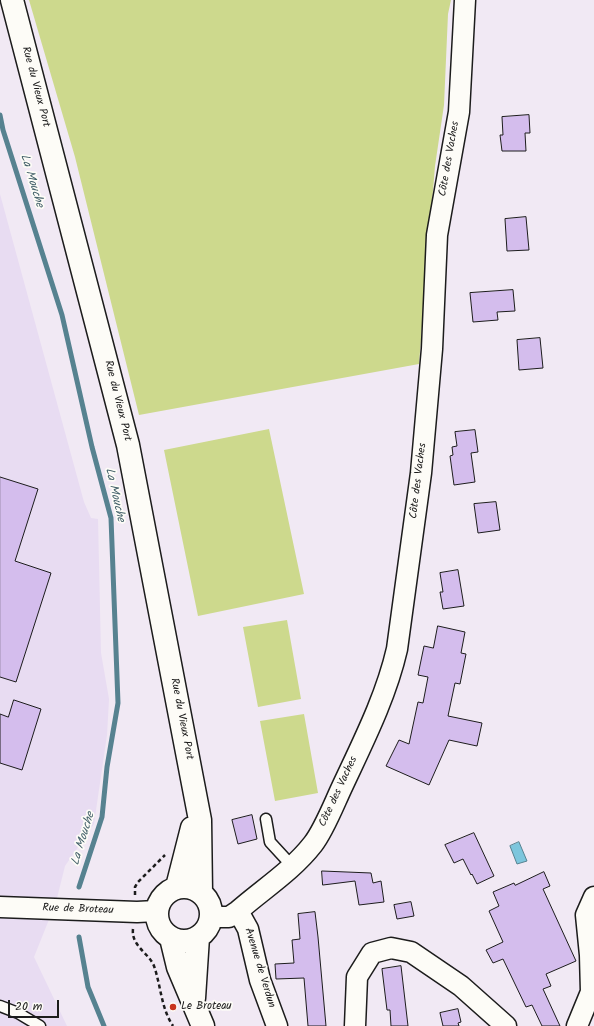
<!DOCTYPE html>
<meta charset="utf-8">
<style>
body{margin:0}
#map{position:relative;width:594px;height:1026px;overflow:hidden;background:#f1e9f4;font-family:Kalam,sans-serif}
canvas{display:block}
.scale{position:absolute;left:8px;top:1000px;width:51px;height:18px;box-sizing:border-box;border:2px solid #1c1c1c;border-top:0;padding-left:5px;font-size:12px;line-height:14px;white-space:nowrap;color:#1c1c1c;-webkit-text-stroke:3px #fdfcf7;paint-order:stroke}
</style>
<div id="map">
<canvas width="594" height="1026"></canvas>
<div class="scale">20 m</div>
</div>
<script>
const context = document.querySelector('canvas').getContext('2d');
context.lineJoin = 'round';
function fill(path, color) { context.fillStyle = color; context.fill(path, 'evenodd'); }
function strokePath(path, color, width, dash) { context.strokeStyle = color; context.lineWidth = width; context.lineCap = dash ? 'butt' : 'round'; context.setLineDash(dash || []); context.stroke(path); }
function label(font, color, halo, rows, align = 'center') {
  context.font = font + ' Kalam,sans-serif'; context.lineWidth = 3.5; context.setLineDash([]); context.textBaseline = 'middle'; context.strokeStyle = halo; context.fillStyle = color; for (const [text, x, y, turn = 0] of rows) {
    context.save(); context.translate(x, y); context.rotate((+turn || 0) * Math.PI / 180); context.textAlign = isNaN(turn) ? turn : align; if (halo) context.strokeText(text, 0, 0); context.fillText(text, 0, 0); context.restore();
  }
}
const built = new Path2D(`
 M 0,194 L 84,502 L 91,518 L 98,519 L 101,653 L 109,699 L 107,735 L 94,824 L 65,866 L 56,902 L 34,957 L 67,1026 L 0,1026 Z`);
const green = new Path2D(`
 M 29,0 L 451,0 L 448,14 L 444,105 L 435,166 L 419,364 L 139,415 L 75,157 Z
 M 269,429 L 304,594 L 198,616 L 164,450 Z
 M 287,620 L 301,699 L 258,707 L 243,627 Z
 M 304,714 L 318,793 L 275,801 L 260,721 Z`);
const water = new Path2D(`
 M 519,842 L 527,861 L 517,864 L 510,846 Z`);
const stream = new Path2D(`
 M 0,115 L 3,130 L 62,315 L 92,447 L 111,518 L 118,703 L 107,767 L 102,817 L 79,887
 M 79,937 L 88,987 L 104,1026`);
const building = new Path2D(`
 M 529,115 L 530,133 L 525,133 L 526,151 L 502,151 L 500,135 L 503,135 L 502,117 Z
 M 526,217 L 529,250 L 507,251 L 505,219 Z
 M 513,290 L 515,311 L 497,312 L 498,320 L 473,322 L 470,293 Z
 M 540,338 L 543,368 L 519,370 L 517,340 Z
 M 475,430 L 478,452 L 471,453 L 475,482 L 454,485 L 450,456 L 453,455 L 452,447 L 457,446 L 455,432 Z
 M 0,477 L 38,489 L 15,561 L 51,573 L 16,682 L 0,677 Z
 M 496,502 L 500,530 L 478,533 L 474,504 Z
 M 458,570 L 464,606 L 443,609 L 440,592 L 443,592 L 440,573 Z
 M 438,626 L 465,632 L 461,653 L 466,654 L 460,684 L 455,683 L 448,716 L 482,723 L 477,746 L 449,740 L 429,785 L 386,766 L 399,740 L 409,744 L 418,702 L 423,703 L 428,677 L 418,675 L 424,646 L 433,648 Z
 M 14,700 L 41,709 L 22,770 L 0,763 L 0,714 L 8,717 Z
 M 252,815 L 257,839 L 238,844 L 232,820 Z
 M 474,833 L 494,876 L 477,884 L 472,874 L 471,875 L 463,859 L 454,863 L 445,845 Z
 M 322,871 L 371,873 L 373,883 L 381,881 L 384,902 L 359,905 L 355,881 L 323,885 Z
 M 544,872 L 550,886 L 543,889 L 576,961 L 546,974 L 551,986 L 543,989 L 560,1026 L 542,1026 L 532,1005 L 526,1007 L 503,959 L 493,963 L 486,950 L 503,942 L 489,911 L 499,906 L 493,892 L 514,883 L 515,885 Z
 M 411,902 L 414,916 L 397,919 L 394,905 Z
 M 315,912 L 318,937 L 326,1026 L 308,1026 L 304,978 L 276,979 L 275,964 L 294,963 L 292,940 L 300,939 L 298,914 Z
 M 401,966 L 408,1026 L 391,1026 L 390,1010 L 387,1010 L 382,969 Z
 M 458,1009 L 461,1022 L 458,1023 L 459,1026 L 443,1026 L 440,1013 Z`);
const path = new Path2D(`
 M 135,895 L 135,887 L 138,882 L 165,855
 M 133,929 C 131,946 149,953 154,966 C 161,986 161,1008 173,1026`);
const service = new Path2D(`
 M 266,819 L 270,842 L 293,867
 M 0,1006 L 18,1013 L 40,1026`);
const minor = new Path2D(`
 M 0,907 L 137,912 L 156,911
 M 238,911 L 248,929 L 260,980 L 277,1026
 M 211,917 L 229,917 L 238,911 C 263,889 292,871 313,844 C 324,830 334,804 342,787 C 363,742 386,697 397,649 L 421,473 L 432,349 L 437,235 L 459,112 L 465,0
 M 355,1026 L 357,977 L 372,953 L 391,948 L 411,952 L 461,986 L 506,1026
 M 577,1026 L 591,992 L 590,955 L 586,915 L 594,897`);
const secondary = new Path2D(`
 M 12,0 L 128,445 L 200,820 L 201,893
 M157 914a27 27 0 1 1 54 0a27 27 0 1 1-54 0Z
 M 177,887 L 192,828
 M 171,938 L 178,967 L 203,1026
 M 194,998 L 198,937`);
const markers = [
 [173,1007,4,"#c8321e"]
];
const streetNames = [
 ["Rue du Vieux Port",35,87,75],
 ["Côte des Vaches",450,159,-80],
 ["Rue du Vieux Port",117,401,76],
 ["Côte des Vaches",419,481,-83],
 ["Rue du Vieux Port",181,719,79],
 ["Côte des Vaches",339,792,-65],
 ["Rue de Broteau",78,910,2],
 ["Avenue de Verdun",259,968,73]
];
const poiNames = [
 ["Le Broteau",181,1007]
];
const waterNames = [
 ["La Mouche",31,181,73],
 ["La Mouche",114,495,77],
 ["La Mouche",84,839,-73]
];
fill(built, '#e8dcf2');
fill(green, '#cdd98d');
fill(water, '#7dc6dd');
strokePath(water, '#568290', 1);
strokePath(stream, '#568290', 5);
fill(building, '#d4bded');
strokePath(building, '#1c1c1c', 1);
strokePath(service, '#1c1c1c', 13);
strokePath(minor, '#1c1c1c', 23);
strokePath(secondary, '#1c1c1c', 25);
strokePath(path, '#1c1c1c', 2.5, [4, 3]);
strokePath(service, '#fdfcf7', 10);
strokePath(minor, '#fdfcf7', 20);
strokePath(secondary, '#fdfcf7', 22);
for (const [x, y, r, color] of markers) { const dot = new Path2D(); dot.arc(x, y, r, 0, 2 * Math.PI); context.fillStyle = color; context.fill(dot); strokePath(dot, '#fdfcf7', 1.5); }
label('11px', '#1c1c1c', '#fdfcf7', streetNames);
label('11px', '#1c1c1c', '#fdfcf7', poiNames, 'left');
label('italic 12px', '#436069', '#fdfcf7', waterNames);
</script>
